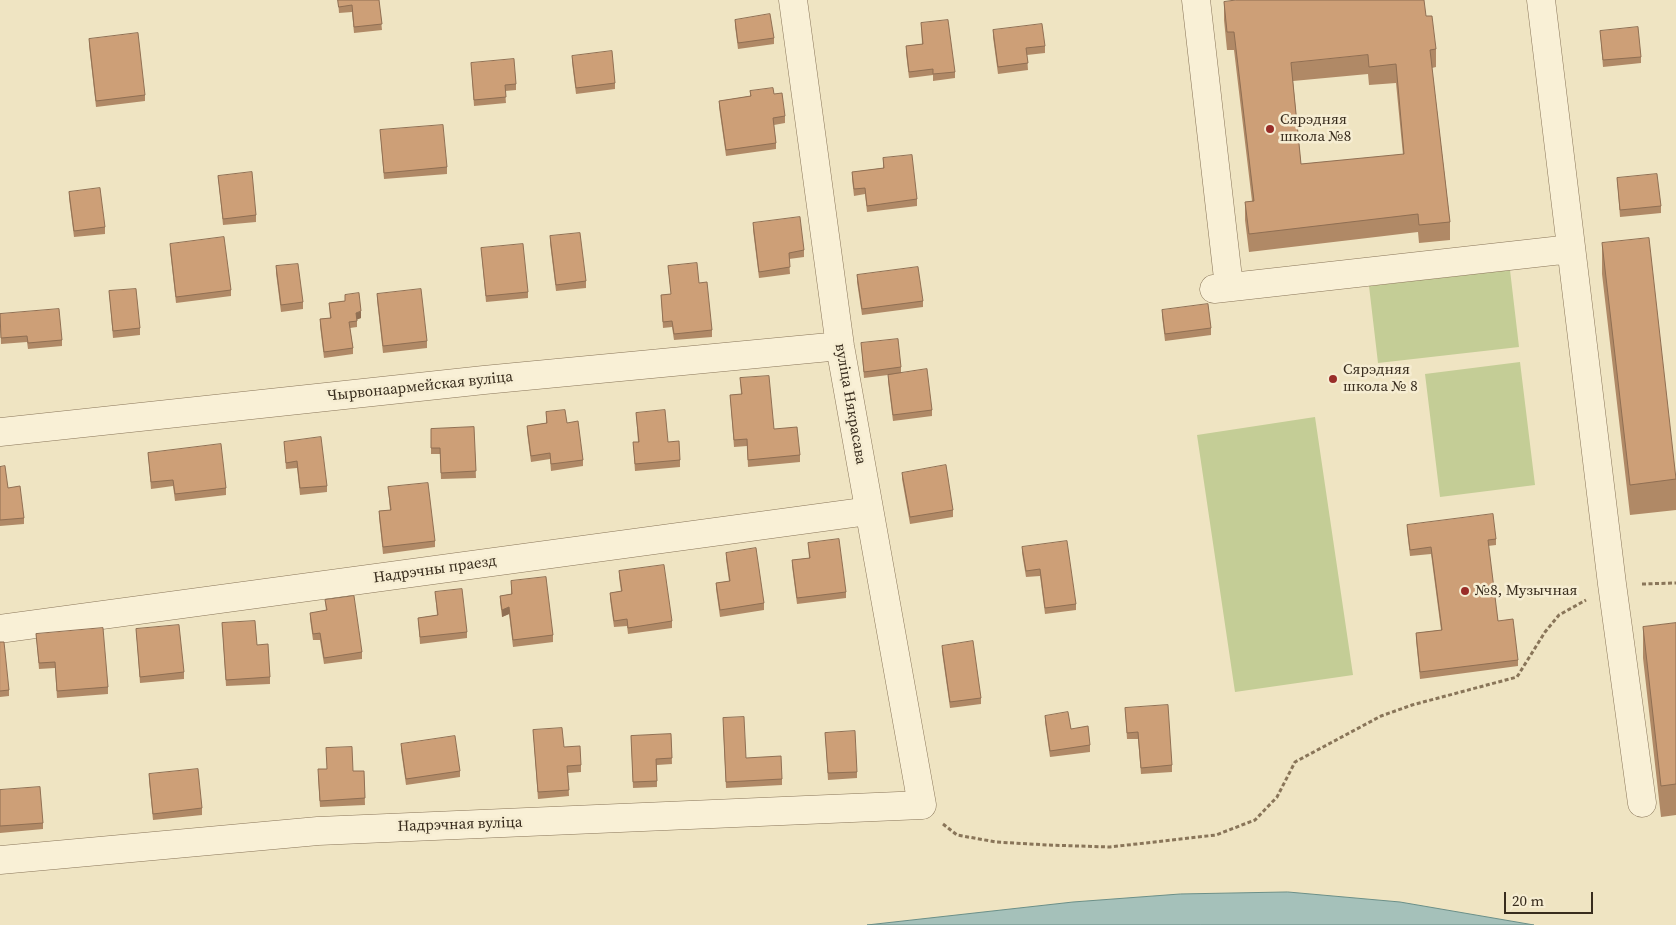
<!DOCTYPE html>
<meta charset="utf-8">
<style>
body{margin:0}
#map{position:relative;width:1676px;height:925px;overflow:hidden;background:#efe4c2;font-family:"Source Serif 4",serif}
canvas{display:block}
.scale{position:absolute;left:1504px;top:892px;width:89px;height:22px;box-sizing:border-box;border:2px solid #382c1d;border-top:0;padding-left:6px;font-size:15px;line-height:18px;white-space:nowrap;color:#382c1d;-webkit-text-stroke:4px #f6edd2;paint-order:stroke}
</style>
<div id="map">
<canvas width="1676" height="925"></canvas>
<div class="scale">20 m</div>
</div>
<script>
const context = document.querySelector('canvas').getContext('2d');
context.lineJoin = 'round';
function fill(path, color) { context.fillStyle = color; context.fill(path, 'evenodd'); }
function strokePath(path, color, width, dash) { context.strokeStyle = color; context.lineWidth = width; context.lineCap = dash ? 'butt' : 'round'; context.setLineDash(dash || []); context.stroke(path); }
function label(font, color, halo, rows, align = 'center') {
  context.font = font + ' "Source Serif 4",serif'; context.lineWidth = 5; context.setLineDash([]); context.textBaseline = 'middle'; context.strokeStyle = halo; context.fillStyle = color; for (const [text, x, y, turn = 0] of rows) {
    context.save(); context.translate(x, y); context.rotate((+turn || 0) * Math.PI / 180); context.textAlign = isNaN(turn) ? turn : align; if (halo) context.strokeText(text, 0, 0); context.fillText(text, 0, 0); context.restore();
  }
}
const green = new Path2D(`
 M 1510,270 L 1519,347 L 1378,363 L 1369,286 Z
 M 1520,362 L 1535,485 L 1440,497 L 1425,374 Z
 M 1315,417 L 1353,675 L 1235,692 L 1197,435 Z`);
const water = new Path2D(`
 M 1288,892 L 1400,902 L 1534,925 L 867,925 L 1073,902 L 1180,894 Z`);
const path = new Path2D(`
 M 1642,584 L 1676,583
 M 943,824 L 957,835 L 996,842 L 1047,845 L 1110,847 L 1216,835 L 1255,820 L 1277,797 L 1295,762 L 1381,716 L 1412,705 L 1517,677 L 1545,632 L 1559,615 L 1586,600`);
const minor = new Path2D(`
 M 1196,0 L 1229,287
 M 1541,0 L 1612,584 L 1642,803
 M 1214,289 L 1571,249
 M 0,432 L 484,380 L 840,346
 M 0,629 L 869,511
 M 0,860 L 318,831 L 922,805 L 840,346 L 793,0`);
const wall = new Path2D(`
 M 338,0 L 379,0 L 382,30 L 354,33 L 352,12 L 339,13 Z
 M 1224,2 L 1426,16 L 1436,49 L 1436,67 L 1432,68 L 1450,222 L 1450,240 L 1419,243 L 1418,232 L 1249,252 L 1245,220 L 1245,202 L 1252,201 L 1234,50 L 1227,50 L 1224,20 ZM 1368,74 L 1369,85 L 1396,83 L 1403,155 L 1301,164 L 1293,81 Z
 M 735,20 L 774,38 L 774,44 L 738,49 L 735,26 Z
 M 921,23 L 955,72 L 955,78 L 933,81 L 933,75 L 909,78 L 906,53 L 906,46 L 922,44 Z
 M 993,30 L 1045,46 L 1045,53 L 1027,55 L 1028,70 L 998,74 L 993,37 Z
 M 1600,31 L 1641,57 L 1641,63 L 1603,67 Z
 M 89,39 L 145,95 L 145,101 L 96,107 L 89,45 Z
 M 572,56 L 615,83 L 615,89 L 576,94 L 572,62 Z
 M 471,63 L 516,84 L 516,90 L 505,91 L 506,103 L 474,106 Z
 M 750,91 L 774,94 L 785,116 L 785,123 L 774,125 L 776,143 L 776,149 L 726,156 L 719,107 L 719,101 L 750,96 Z
 M 380,130 L 447,167 L 447,174 L 384,179 Z
 M 883,158 L 917,199 L 917,206 L 867,212 L 865,194 L 854,196 L 852,179 L 852,172 L 883,168 Z
 M 218,176 L 256,215 L 256,222 L 223,225 Z
 M 1617,178 L 1661,206 L 1661,213 L 1620,217 Z
 M 69,192 L 105,227 L 105,234 L 74,237 L 69,198 Z
 M 753,223 L 804,250 L 804,257 L 789,259 L 790,274 L 759,278 L 753,230 Z
 M 550,236 L 586,281 L 586,288 L 556,291 L 550,243 Z
 M 1602,243 L 1676,479 L 1676,510 L 1630,515 L 1602,274 Z
 M 170,244 L 231,290 L 231,296 L 176,303 L 170,250 Z
 M 481,248 L 528,292 L 528,298 L 486,302 Z
 M 276,266 L 303,302 L 303,309 L 281,312 L 276,273 Z
 M 668,266 L 699,283 L 712,330 L 712,337 L 674,340 L 672,327 L 663,328 L 661,295 L 671,294 Z
 M 857,275 L 923,301 L 923,307 L 862,315 L 857,282 Z
 M 109,291 L 140,328 L 140,335 L 113,338 Z
 M 377,294 L 427,341 L 427,348 L 383,353 L 377,300 Z
 M 345,295 L 361,318 L 357,319 L 357,327 L 350,328 L 353,348 L 353,354 L 324,358 L 320,326 L 320,319 L 330,318 L 329,303 L 345,301 Z
 M 1162,310 L 1211,328 L 1211,335 L 1165,341 L 1162,316 Z
 M 0,314 L 62,340 L 62,346 L 28,349 L 27,342 L 1,344 Z
 M 861,343 L 901,367 L 901,373 L 932,410 L 932,416 L 893,421 L 888,381 L 888,375 L 864,378 Z
 M 740,378 L 774,429 L 800,455 L 800,462 L 748,467 L 747,446 L 734,447 L 730,395 L 741,394 Z
 M 546,412 L 567,423 L 583,460 L 583,466 L 551,471 L 550,459 L 531,462 L 527,432 L 527,426 L 546,423 Z
 M 636,413 L 668,442 L 680,460 L 680,467 L 635,471 L 633,442 L 638,442 Z
 M 474,427 L 476,478 L 441,479 L 440,454 L 431,454 L 431,429 Z
 M 284,442 L 327,486 L 327,492 L 300,495 L 297,468 L 286,469 Z
 M 148,453 L 226,488 L 226,495 L 175,501 L 173,486 L 151,489 Z
 M 0,467 L 8,488 L 24,518 L 24,524 L 0,526 Z
 M 902,473 L 953,510 L 953,517 L 910,524 L 902,479 Z
 M 388,487 L 435,541 L 435,547 L 383,554 L 379,517 L 379,511 L 390,510 Z
 M 1407,525 L 1496,539 L 1496,545 L 1488,546 L 1498,621 L 1518,660 L 1518,666 L 1420,679 L 1416,640 L 1416,633 L 1441,630 L 1431,554 L 1410,556 L 1407,531 Z
 M 808,543 L 846,592 L 846,598 L 797,604 L 792,566 L 792,560 L 809,558 Z
 M 1022,547 L 1076,604 L 1076,610 L 1045,614 L 1040,576 L 1026,577 L 1022,553 Z
 M 726,553 L 764,603 L 764,610 L 720,617 L 716,589 L 716,583 L 729,581 L 726,559 Z
 M 619,571 L 672,621 L 672,628 L 628,634 L 627,626 L 614,627 L 610,599 L 610,593 L 621,591 L 619,577 Z
 M 511,581 L 553,635 L 553,642 L 513,647 L 509,614 L 502,617 L 500,602 L 500,596 L 511,594 Z
 M 435,592 L 467,632 L 467,638 L 420,644 L 418,618 L 437,615 Z
 M 325,600 L 362,652 L 362,659 L 324,664 L 320,640 L 313,640 L 310,619 L 310,613 L 326,611 Z
 M 222,623 L 257,645 L 270,677 L 270,684 L 226,686 Z
 M 1676,623 L 1676,815 L 1661,817 L 1643,658 L 1643,627 Z
 M 136,629 L 184,672 L 184,679 L 140,683 Z
 M 36,634 L 108,687 L 108,694 L 57,698 L 55,668 L 39,669 Z
 M 0,642 L 9,690 L 9,696 L 0,697 Z
 M 942,646 L 981,698 L 981,704 L 950,708 L 942,652 Z
 M 1125,708 L 1172,765 L 1172,772 L 1141,774 L 1138,739 L 1127,739 Z
 M 1045,716 L 1071,729 L 1090,745 L 1090,752 L 1050,757 L 1045,722 Z
 M 723,724 L 746,758 L 782,779 L 782,785 L 726,788 Z
 M 533,730 L 564,747 L 581,765 L 581,772 L 568,773 L 569,796 L 538,799 Z
 M 825,733 L 857,772 L 857,778 L 828,780 Z
 M 671,734 L 672,764 L 657,765 L 657,787 L 633,788 L 631,736 Z
 M 401,744 L 460,771 L 460,777 L 406,785 L 401,750 Z
 M 353,771 L 364,771 L 365,805 L 320,807 L 318,776 Z
 M 149,774 L 202,808 L 202,815 L 153,820 L 149,780 Z
 M 0,790 L 43,823 L 43,829 L 0,833 Z`);
const shadedWall = new Path2D(`
 M 361,311 L 361,318 L 356,320 L 356,313 Z
 M 509,607 L 509,614 L 502,617 L 502,610 Z`);
const building = new Path2D(`
 M 338,0 L 379,0 L 382,24 L 354,27 L 352,5 L 339,7 Z
 M 1236,0 L 1424,0 L 1426,16 L 1432,16 L 1436,49 L 1430,50 L 1450,222 L 1419,225 L 1418,214 L 1249,234 L 1245,202 L 1254,201 L 1234,32 L 1227,32 L 1224,2 ZM 1368,55 L 1369,67 L 1396,64 L 1404,154 L 1301,164 L 1291,63 Z
 M 770,14 L 774,38 L 738,43 L 735,20 Z
 M 948,20 L 955,72 L 933,74 L 933,69 L 909,72 L 906,46 L 923,44 L 921,23 Z
 M 1042,24 L 1045,46 L 1026,48 L 1028,63 L 998,67 L 993,30 Z
 M 1638,27 L 1641,57 L 1603,60 L 1600,31 Z
 M 138,33 L 145,95 L 96,101 L 89,39 Z
 M 612,51 L 615,83 L 576,88 L 572,56 Z
 M 514,59 L 516,84 L 505,85 L 506,97 L 474,100 L 471,63 Z
 M 773,88 L 774,94 L 782,93 L 785,116 L 773,118 L 776,143 L 726,150 L 719,101 L 751,96 L 750,91 Z
 M 443,125 L 447,167 L 384,173 L 380,130 Z
 M 912,155 L 917,199 L 867,206 L 865,188 L 854,189 L 852,172 L 884,168 L 883,158 Z
 M 252,172 L 256,215 L 223,219 L 218,176 Z
 M 1657,174 L 1661,206 L 1620,210 L 1617,178 Z
 M 100,188 L 105,227 L 74,231 L 69,192 Z
 M 800,217 L 804,250 L 789,253 L 790,267 L 759,272 L 753,223 Z
 M 580,233 L 586,281 L 556,285 L 550,236 Z
 M 224,237 L 231,290 L 176,297 L 170,244 Z
 M 1649,238 L 1676,479 L 1630,485 L 1602,243 Z
 M 523,244 L 528,292 L 486,296 L 481,248 Z
 M 697,263 L 699,283 L 707,282 L 712,330 L 674,334 L 672,321 L 663,322 L 661,295 L 671,294 L 668,266 Z
 M 298,264 L 303,302 L 281,305 L 276,266 Z
 M 918,267 L 923,301 L 862,309 L 857,275 Z
 M 136,289 L 140,328 L 113,331 L 109,291 Z
 M 421,289 L 427,341 L 383,346 L 377,294 Z
 M 359,293 L 361,311 L 356,313 L 357,321 L 349,322 L 353,348 L 324,352 L 320,319 L 331,318 L 329,303 L 345,301 L 345,295 Z
 M 1208,304 L 1211,328 L 1165,334 L 1162,310 Z
 M 59,309 L 62,340 L 28,343 L 27,336 L 1,338 L 0,314 Z
 M 898,339 L 901,367 L 864,372 L 861,343 Z
 M 927,369 L 932,410 L 893,415 L 888,375 Z
 M 769,376 L 774,429 L 797,427 L 800,455 L 748,460 L 747,439 L 734,440 L 730,395 L 742,394 L 740,378 Z
 M 565,410 L 567,423 L 578,421 L 583,460 L 551,464 L 550,453 L 531,456 L 527,426 L 547,423 L 546,412 Z
 M 665,410 L 668,442 L 679,441 L 680,460 L 635,464 L 633,442 L 639,442 L 636,413 Z
 M 474,427 L 476,471 L 441,473 L 440,448 L 431,448 L 431,429 Z
 M 321,437 L 327,486 L 300,488 L 297,461 L 286,463 L 284,442 Z
 M 221,444 L 226,488 L 175,494 L 173,480 L 151,482 L 148,453 Z
 M 946,465 L 953,510 L 910,517 L 902,473 Z
 M 5,466 L 8,488 L 20,486 L 24,518 L 0,520 L 0,467 Z
 M 428,483 L 435,541 L 383,547 L 379,511 L 391,510 L 388,487 Z
 M 1493,514 L 1496,539 L 1488,540 L 1498,621 L 1513,619 L 1518,660 L 1420,672 L 1416,633 L 1442,630 L 1431,547 L 1410,550 L 1407,525 Z
 M 839,539 L 846,592 L 797,598 L 792,560 L 810,558 L 808,543 Z
 M 1067,541 L 1076,604 L 1045,608 L 1040,569 L 1026,571 L 1022,547 Z
 M 756,548 L 764,603 L 720,610 L 716,583 L 730,581 L 726,553 Z
 M 664,565 L 672,621 L 628,628 L 627,619 L 614,621 L 610,593 L 622,591 L 619,571 Z
 M 546,577 L 553,635 L 513,640 L 509,607 L 502,610 L 500,596 L 512,594 L 511,581 Z
 M 462,589 L 467,632 L 420,637 L 418,618 L 438,615 L 435,592 Z
 M 354,596 L 362,652 L 324,658 L 320,633 L 313,634 L 310,613 L 327,610 L 325,600 Z
 M 255,621 L 257,645 L 268,644 L 270,677 L 226,680 L 222,623 Z
 M 1676,623 L 1676,784 L 1661,786 L 1643,627 Z
 M 179,625 L 184,672 L 140,677 L 136,629 Z
 M 103,628 L 108,687 L 57,691 L 55,662 L 39,663 L 36,634 Z
 M 973,641 L 981,698 L 950,702 L 942,646 Z
 M 0,642 L 4,642 L 9,690 L 0,691 Z
 M 1168,705 L 1172,765 L 1141,768 L 1138,732 L 1127,733 L 1125,708 Z
 M 1068,712 L 1071,729 L 1088,726 L 1090,745 L 1050,751 L 1045,716 Z
 M 744,717 L 746,758 L 781,756 L 782,779 L 726,782 L 723,718 Z
 M 562,728 L 564,747 L 580,746 L 581,765 L 567,766 L 569,790 L 538,792 L 533,730 Z
 M 855,731 L 857,772 L 828,773 L 825,733 Z
 M 671,734 L 672,758 L 656,759 L 657,781 L 633,782 L 631,736 Z
 M 455,736 L 460,771 L 406,779 L 401,744 Z
 M 352,747 L 353,771 L 364,771 L 365,798 L 320,801 L 318,769 L 327,769 L 326,748 Z
 M 198,769 L 202,808 L 153,814 L 149,774 Z
 M 40,787 L 43,823 L 0,826 L 0,790 Z`);
const markers = [
 [1270,129,5,"#992d28"],
 [1333,379,5,"#992d28"],
 [1465,591,5,"#992d28"]
];
const poiNames = [
 ["Сярэдняя",1280,120],
 ["школа №8",1280,137],
 ["Сярэдняя",1343,370],
 ["школа № 8",1343,387],
 ["№8, Музычная",1475,591]
];
const streetNames = [
 ["Чырвонаармейская вуліца",420,387,-6],
 ["вуліца Някрасава",850,404,80],
 ["Надрэчны праезд",435,570,-8],
 ["Надрэчная вуліца",460,825,-2]
];
fill(green, '#c4cd96');
fill(water, '#a5c1ba');
strokePath(water, '#6b8f88', 1);
strokePath(minor, '#897559', 29);
strokePath(path, '#897559', 3, [4, 2.5]);
strokePath(minor, '#f9f0d6', 28);
fill(wall, '#b08966');
fill(shadedWall, '#906f53');
fill(building, '#cd9f77');
strokePath(building, '#906f53', 1);
for (const [x, y, r, color] of markers) { const dot = new Path2D(); dot.arc(x, y, r, 0, 2 * Math.PI); context.fillStyle = color; context.fill(dot); strokePath(dot, '#f6edd2', 2); }
label('15px', '#382c1d', '#f6edd2', poiNames, 'left');
label('15px', '#382c1d', '#f6edd2', streetNames);
</script>
